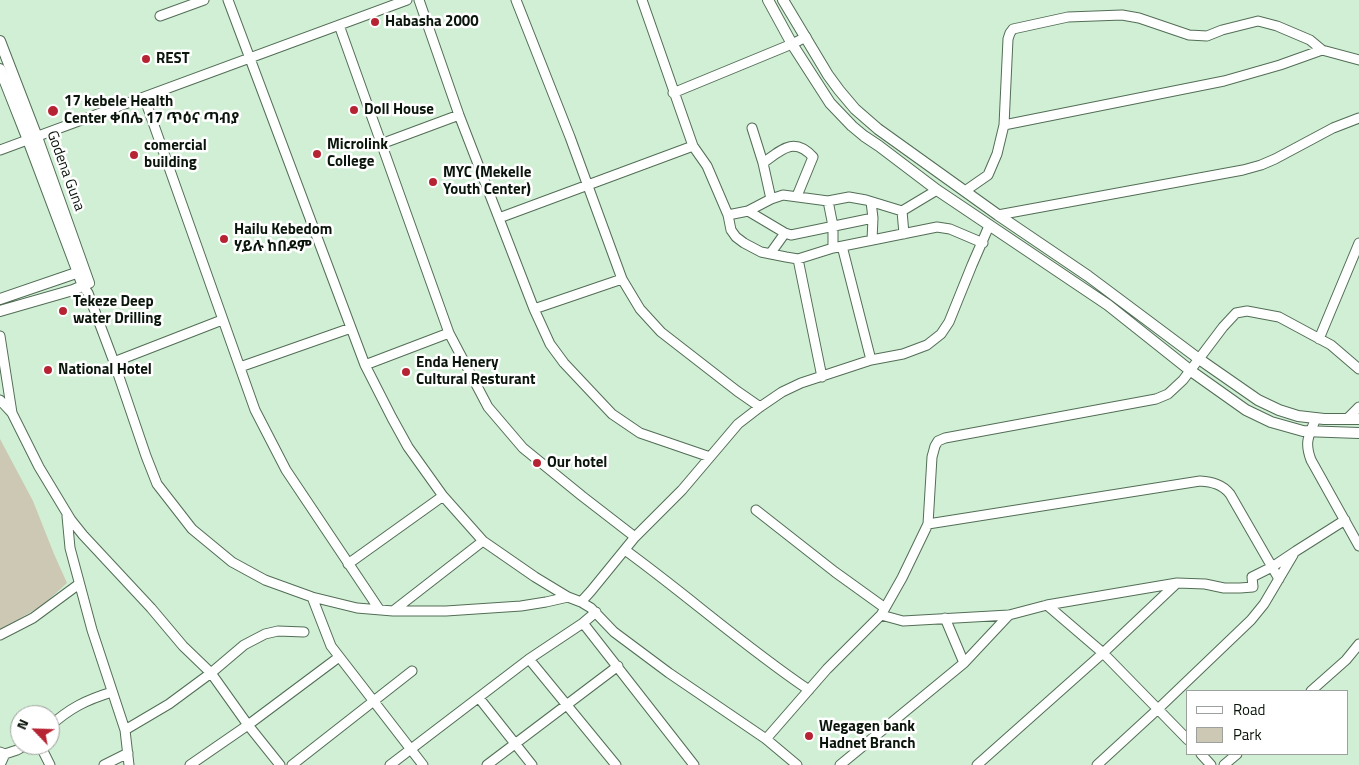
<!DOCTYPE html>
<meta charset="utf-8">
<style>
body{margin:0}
#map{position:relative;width:1359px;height:765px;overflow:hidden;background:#d0efd4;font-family:"Titillium Web",sans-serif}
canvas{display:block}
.legend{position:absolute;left:1186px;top:690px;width:162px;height:65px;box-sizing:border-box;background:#fff;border:1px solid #9da19d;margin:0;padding:6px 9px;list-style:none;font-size:15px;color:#0a150b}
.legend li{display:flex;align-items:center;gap:10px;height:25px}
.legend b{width:25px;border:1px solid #9da19d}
.north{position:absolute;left:10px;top:705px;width:50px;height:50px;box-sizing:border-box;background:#fff;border:1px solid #9da19d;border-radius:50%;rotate:294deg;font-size:14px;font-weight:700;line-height:20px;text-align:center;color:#0a150b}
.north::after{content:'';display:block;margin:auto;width:18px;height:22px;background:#b62433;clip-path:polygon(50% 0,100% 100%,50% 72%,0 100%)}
</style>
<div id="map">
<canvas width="1359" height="765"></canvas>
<ul class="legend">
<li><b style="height:6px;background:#fff"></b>Road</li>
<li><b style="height:14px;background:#ccc8b3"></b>Park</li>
</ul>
<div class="north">N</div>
</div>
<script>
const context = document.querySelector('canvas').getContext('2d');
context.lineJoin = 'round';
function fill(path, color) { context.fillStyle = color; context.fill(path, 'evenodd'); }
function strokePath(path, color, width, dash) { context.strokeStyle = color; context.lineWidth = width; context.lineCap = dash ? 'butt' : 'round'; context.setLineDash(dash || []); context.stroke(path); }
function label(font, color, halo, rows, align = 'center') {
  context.font = font + ' "Titillium Web","Noto Sans Ethiopic",sans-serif'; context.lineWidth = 5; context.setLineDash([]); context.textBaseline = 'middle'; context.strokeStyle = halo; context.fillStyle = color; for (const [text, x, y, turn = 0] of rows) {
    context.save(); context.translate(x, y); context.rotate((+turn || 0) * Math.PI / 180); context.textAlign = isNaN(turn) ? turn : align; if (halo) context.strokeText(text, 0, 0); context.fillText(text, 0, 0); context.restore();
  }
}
const green = new Path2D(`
 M 0,439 L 33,501 L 54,554 L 67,583 L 43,605 L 0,630 Z`);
const minor = new Path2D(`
 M 228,0 L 365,365 L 392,418 L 408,447 L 443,496 L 483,541 L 535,577 L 568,597 L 581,602 L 591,608 L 614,632 L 669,673 L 766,739 L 797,765
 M 419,0 L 459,115 L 534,309 L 550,344 L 564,363 L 612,414 L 640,433 L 710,457
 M 516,0 L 570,137 L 622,279 L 640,309 L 661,332 L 737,391 L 760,407
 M 642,0 L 693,146 L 707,166 L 728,215 L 731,230 L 736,237 L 744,243 L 761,252 L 786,257 L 798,259 L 833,248 L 937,227 L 950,229 L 983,243
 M 160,16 L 204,0
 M 339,25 L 449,333 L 488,407 L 523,448 L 582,496 L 635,537
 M 673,93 L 792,44 L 806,37
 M 144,97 L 255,410 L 286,470 L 379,609
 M 1004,125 L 1008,39 L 1010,33 L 1013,29 L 1068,17 L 1122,15 L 1139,18 L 1189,35 L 1207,36 L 1222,30 L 1258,21 L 1277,26 L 1310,40 L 1322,50
 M 752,128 L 763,163 L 771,199
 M 381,144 L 459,115
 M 0,150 L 407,0
 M 763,163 C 781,150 794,136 813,157 L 797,196
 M 965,191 L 988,175 L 997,154 L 1004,125 L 1224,81 L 1280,65 L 1322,50 L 1359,60
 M 828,201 L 833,226 L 833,248
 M 871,202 L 873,218 L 872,240
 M 748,211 L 785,233 L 791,235 L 873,218
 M 902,211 L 904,234
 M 728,215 L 748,211 L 771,199 L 783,195 L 828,201 L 849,197 L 866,200 L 902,211 L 937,190
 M 998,215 L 1243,170 L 1261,165 L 1275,159 L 1333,128 L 1359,118
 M 499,218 L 693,146
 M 842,246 L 871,360
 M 770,254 L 785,233
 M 798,259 L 822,377
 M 83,286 L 88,293 L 114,362 L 146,456 L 157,484 L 192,529 L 232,562 L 265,580 L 312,597 L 357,608 L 393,611 L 446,611 L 521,606 L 546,602 L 568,597
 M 534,309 L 622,279
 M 0,336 L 12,413
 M 1319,339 L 1359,243
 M 114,362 L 222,320
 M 365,365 L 449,333
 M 240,367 L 351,328
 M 0,400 L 12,413 L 39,467 L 71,520 L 83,535 L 151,608 L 183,646 L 211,673 L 248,725 L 280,765
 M 1316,418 C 1309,436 1304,441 1311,460 L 1359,546
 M 1347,419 L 1359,407
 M 756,510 L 835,572 L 885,608
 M 67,516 L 70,548 L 92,630 L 125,730 L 129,765
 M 928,524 L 1200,481 C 1212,482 1222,484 1230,494 L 1279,579
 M 625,550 C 687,595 745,647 809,690
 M 348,564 L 443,496
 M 312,597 L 331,646 L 423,765
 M 581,602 L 591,591 L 635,537 L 682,490 L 738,424 L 760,407 L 782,392 L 801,383 L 871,360 L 903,354 L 927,345 L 941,334 L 949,322 L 972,265 L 989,226
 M 1047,605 L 1103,653 L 1188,740
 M 393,611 L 483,541
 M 881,615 L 903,621 L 1009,615 L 1047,605 L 1177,583 L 1205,584 L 1224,588 L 1240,588 L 1253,587 L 1252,577 L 1272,567 L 1296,551 L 1345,520
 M 945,618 L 964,663
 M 583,623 L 694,765
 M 0,635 L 33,618 L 79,584
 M 529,659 L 616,765
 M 1311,691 L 1346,660 L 1359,644
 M 479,698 L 532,765
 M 50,726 C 70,708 86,700 112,692
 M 125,730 L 169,704 L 211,673 L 244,645 L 265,634 L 278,631 L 304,632
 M 766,739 L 827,669 L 881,615 L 885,608 L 902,578 L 928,524 L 932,457 L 935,446 L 938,441 L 945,438 L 1156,399 L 1168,394 L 1183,380 L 1223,327 L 1236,313 L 1247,311 L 1279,317 L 1331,345 L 1359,369
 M 40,745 L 50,765
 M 0,752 L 5,754 L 17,750 L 26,745
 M 1201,754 L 1211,765
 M 0,765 L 5,754
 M 104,765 L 128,753
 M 190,765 L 248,725 L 339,657
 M 292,765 L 412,671
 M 390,765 L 529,659 L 583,623 L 596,612
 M 487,765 L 618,666
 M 840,765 L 964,663 L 1009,615
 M 977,765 L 1103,653 L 1177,583
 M 1097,765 L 1158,709 L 1251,620 L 1264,604 L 1293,555
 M 1224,765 L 1237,754`);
const major = new Path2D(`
 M 768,0 L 792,44 L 830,103 L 852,126 L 864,136 L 879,146 L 937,190 L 1108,305 L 1191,371 L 1246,410 L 1271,422 L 1303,431 L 1359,433
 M 783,0 L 828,75 L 839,90 L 855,109 L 878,129 L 998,215 L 1088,276 L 1199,359 L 1258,400 L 1279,410 L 1298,416 L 1324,419 L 1359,419
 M 0,41 L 37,137 L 89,283 L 73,290 L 0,311
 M 0,69 L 28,140 L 83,286
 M 0,299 L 82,271`);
const markers = [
 [375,22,5,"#b62433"],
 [146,59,5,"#b62433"],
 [354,110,5,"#b62433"],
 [53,111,6,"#b62433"],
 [317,154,5,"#b62433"],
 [134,155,5,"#b62433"],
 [433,182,5,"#b62433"],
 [224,239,5,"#b62433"],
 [63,311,5,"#b62433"],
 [48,370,5,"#b62433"],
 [406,372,5,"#b62433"],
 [537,463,5,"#b62433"],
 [809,736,5,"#b62433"]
];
const poiNames = [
 ["Habasha 2000",385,22],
 ["REST",156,59],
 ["17 kebele Health",64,102],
 ["Center ቀበሌ 17 ጥዕና ጣብያ",64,119],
 ["Doll House",364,110],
 ["Microlink",327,145],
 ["College",327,162],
 ["comercial",144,146],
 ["building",144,163],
 ["MYC (Mekelle",443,173],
 ["Youth Center)",443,190],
 ["Hailu Kebedom",234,230],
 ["ሃይሉ ከበዶም",234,247],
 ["Tekeze Deep",73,302],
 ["water Drilling",73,319],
 ["Enda Henery",416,363],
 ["Cultural Resturant",416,380],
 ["National Hotel",58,370],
 ["Our hotel",547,463],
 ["Wegagen bank",819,727],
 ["Hadnet Branch",819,744]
];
const streetNames = [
 ["Godena Guna",65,171,70]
];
fill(green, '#ccc8b3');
strokePath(minor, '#526e56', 11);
strokePath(major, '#526e56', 12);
strokePath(minor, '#fff', 9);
strokePath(major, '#fff', 10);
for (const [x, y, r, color] of markers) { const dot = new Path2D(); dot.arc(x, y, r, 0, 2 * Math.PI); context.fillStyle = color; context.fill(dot); strokePath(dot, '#fff', 2); }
label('bold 15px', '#0a150b', '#fff', poiNames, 'left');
label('15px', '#0a150b', '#fff', streetNames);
</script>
